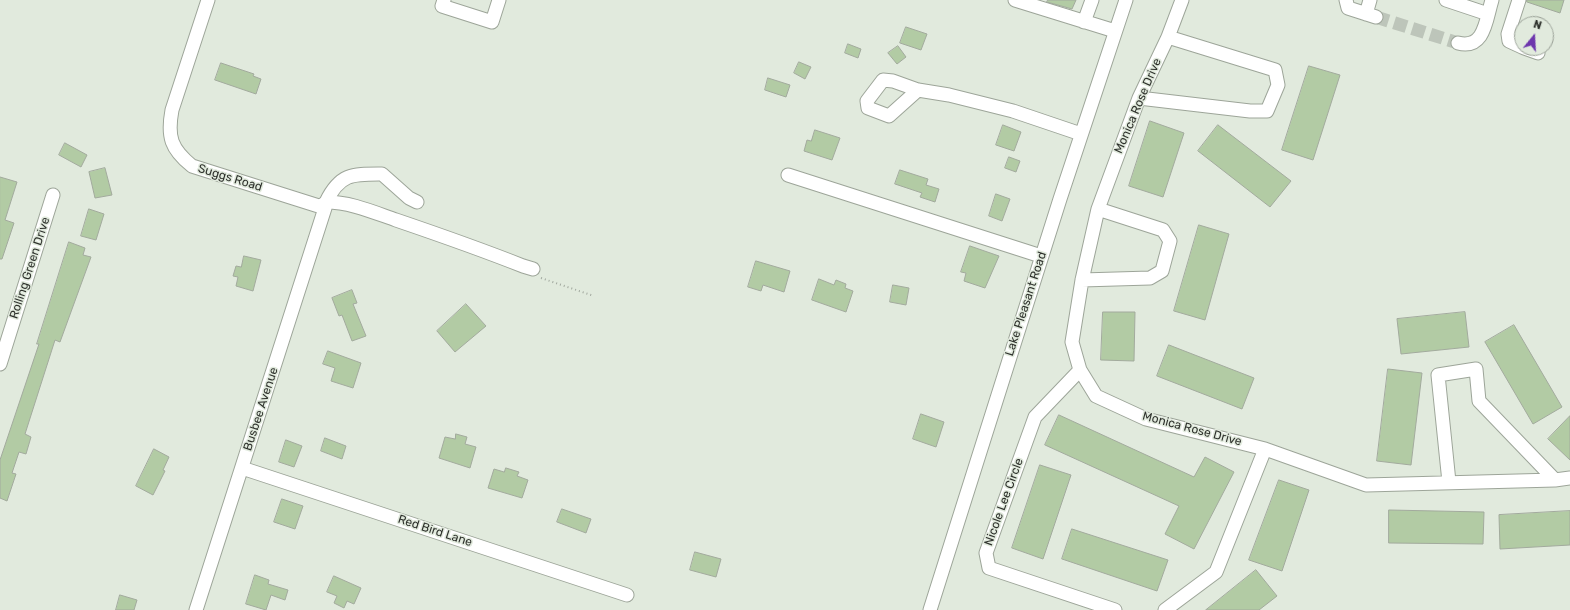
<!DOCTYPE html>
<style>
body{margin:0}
#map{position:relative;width:1570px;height:610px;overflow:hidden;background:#e1eadd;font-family:Rubik,sans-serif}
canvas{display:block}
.north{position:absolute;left:1514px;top:16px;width:40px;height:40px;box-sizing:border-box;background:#e1eadd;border:1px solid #99a096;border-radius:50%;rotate:18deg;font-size:11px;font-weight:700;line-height:16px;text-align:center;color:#2e312c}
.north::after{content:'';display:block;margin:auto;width:14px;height:18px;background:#6d36ad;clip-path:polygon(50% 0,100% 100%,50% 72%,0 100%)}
</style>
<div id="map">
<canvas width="1570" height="610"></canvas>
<div class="north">N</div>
</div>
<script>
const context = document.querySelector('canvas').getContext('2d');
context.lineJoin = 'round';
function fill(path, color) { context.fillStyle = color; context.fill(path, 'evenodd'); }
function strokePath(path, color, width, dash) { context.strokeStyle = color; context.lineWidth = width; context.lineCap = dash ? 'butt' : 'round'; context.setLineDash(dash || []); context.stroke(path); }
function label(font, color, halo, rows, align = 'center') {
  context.font = font + ' Rubik,sans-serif'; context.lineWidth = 3; context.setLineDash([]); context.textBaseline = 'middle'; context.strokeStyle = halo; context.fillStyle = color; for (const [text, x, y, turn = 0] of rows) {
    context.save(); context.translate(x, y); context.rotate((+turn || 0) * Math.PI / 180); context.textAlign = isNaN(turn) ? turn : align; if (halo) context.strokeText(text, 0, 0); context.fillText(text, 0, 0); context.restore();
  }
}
const building = new Path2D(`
 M 1048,0 L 1076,0 L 1072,9 L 1047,2 Z
 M 1527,0 L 1564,0 L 1560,13 L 1527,2 Z
 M 906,27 L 927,34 L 921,50 L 900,43 Z
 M 848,44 L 861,49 L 858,58 L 845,53 Z
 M 898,46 L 906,57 L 897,64 L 888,53 Z
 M 799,62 L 811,67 L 805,79 L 794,73 Z
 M 221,63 L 254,74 L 253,76 L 261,79 L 256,94 L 215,80 Z
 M 1309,66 L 1340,75 L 1313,160 L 1282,150 Z
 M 768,78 L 790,85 L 786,97 L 765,90 Z
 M 1150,121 L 1184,133 L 1163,197 L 1129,186 Z
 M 1003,125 L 1021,132 L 1014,151 L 996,145 Z
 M 1218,125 L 1291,181 L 1270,207 L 1198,151 Z
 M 815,130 L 840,138 L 832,160 L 804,151 L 807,140 L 811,141 Z
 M 65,143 L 87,155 L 81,167 L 59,155 Z
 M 1009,157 L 1020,161 L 1016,172 L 1005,168 Z
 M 105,168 L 112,195 L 95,198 L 89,172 Z
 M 900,170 L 928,179 L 926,185 L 939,189 L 935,202 L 920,197 L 922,193 L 895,184 Z
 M 0,177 L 17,182 L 5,220 L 14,223 L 2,259 L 0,259 Z
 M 996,194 L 1010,199 L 1002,221 L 989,216 Z
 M 89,209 L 104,214 L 96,240 L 81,236 Z
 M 1199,225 L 1229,234 L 1205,320 L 1174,311 Z
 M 69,242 L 85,248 L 83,255 L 91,257 L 60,342 L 55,340 L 25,434 L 31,437 L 26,454 L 19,452 L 12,473 L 16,474 L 7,501 L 0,498 L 0,460 L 39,344 L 37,344 Z
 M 970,246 L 999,256 L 985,288 L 964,281 L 966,273 L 961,272 Z
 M 244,256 L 261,260 L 253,291 L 236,286 L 238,277 L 233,276 L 236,266 L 241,267 Z
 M 756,261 L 790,271 L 784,292 L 763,285 L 761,291 L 748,287 Z
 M 819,279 L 834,285 L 836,280 L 846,284 L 845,288 L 853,291 L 846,312 L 812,300 Z
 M 893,285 L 909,288 L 906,305 L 890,302 Z
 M 352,290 L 357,303 L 353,304 L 366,336 L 352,341 L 342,315 L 339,316 L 332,298 Z
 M 466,304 L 486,326 L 455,352 L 437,331 Z
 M 1103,312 L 1135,312 L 1134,361 L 1101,360 Z
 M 1465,312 L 1469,347 L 1401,354 L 1397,319 Z
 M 1514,325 L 1562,407 L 1533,424 L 1485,342 Z
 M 1169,345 L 1254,378 L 1242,409 L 1157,376 Z
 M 328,351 L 361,363 L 353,388 L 331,381 L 335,368 L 323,364 Z
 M 1388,369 L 1422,373 L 1411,465 L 1377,461 Z
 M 921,414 L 944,422 L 936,447 L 913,439 Z
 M 1059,415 L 1194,477 L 1205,457 L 1234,472 L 1194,549 L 1165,534 L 1179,506 L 1045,445 Z
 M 1570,416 L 1570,460 L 1548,439 Z
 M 456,434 L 467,437 L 465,444 L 476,447 L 470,468 L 439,458 L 445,437 L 455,439 Z
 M 325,438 L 346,446 L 342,459 L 321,451 Z
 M 286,440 L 302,446 L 294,467 L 279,462 Z
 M 154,449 L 169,457 L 163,470 L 165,471 L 153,495 L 136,486 Z
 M 1040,465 L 1071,475 L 1043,559 L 1012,548 Z
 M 506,468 L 519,472 L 517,476 L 528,480 L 522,498 L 488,488 L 494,469 L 504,472 Z
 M 1279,480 L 1309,490 L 1282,571 L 1249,560 Z
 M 282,499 L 303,506 L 295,529 L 274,522 Z
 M 562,509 L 591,519 L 586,533 L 557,522 Z
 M 1389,510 L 1484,512 L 1483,544 L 1389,543 Z
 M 1570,511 L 1570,545 L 1500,549 L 1499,515 Z
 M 1072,529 L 1168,560 L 1157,591 L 1062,559 Z
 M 695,552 L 721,559 L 716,577 L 690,570 Z
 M 1256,570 L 1277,596 L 1259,610 L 1206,610 Z
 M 255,575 L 269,580 L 268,584 L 288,590 L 285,600 L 271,595 L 266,610 L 246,604 Z
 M 334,576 L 361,588 L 354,604 L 347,601 L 344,608 L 334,603 L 337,596 L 327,592 Z
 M 120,595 L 137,600 L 134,610 L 116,610 Z`);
const minorTunnel = new Path2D(`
 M 1376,17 L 1458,43`);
const path = new Path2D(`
 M 541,278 L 594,296`);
const minor = new Path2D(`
 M 444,0 L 442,6 L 492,22 L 499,0
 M 1015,0 L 1115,31
 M 1182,0 L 1168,37 L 1139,98 L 1098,209 L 1082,280 L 1072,342 L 1080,370 L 1096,396 L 1146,419 L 1265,449 L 1366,485 L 1555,480 L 1570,478
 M 1346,0 L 1348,8 L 1376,17
 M 1446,0 L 1488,14
 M 1519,0 L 1508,34 L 1509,41 L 1522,47
 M 1366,14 L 1370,0
 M 1084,22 L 1092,0
 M 1458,43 C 1485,50 1486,19 1492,0
 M 1524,48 L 1538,53
 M 918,90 L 889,116 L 868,108 L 867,101 L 883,80 L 893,81 L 918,90 L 949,95 L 1013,111 L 1081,134
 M 1139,98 L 1250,111 L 1267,111 L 1278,85 L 1275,70 L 1168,37
 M 788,175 L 1041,256
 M 326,202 C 340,173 353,174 382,174 L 409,198 L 417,202
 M 321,206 L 326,202 C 350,202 373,212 396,220 C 440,235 480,249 523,266 L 533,269
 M 1082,280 L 1150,278 L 1162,271 L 1170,241 L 1163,230 L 1098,209
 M 0,364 L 53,195
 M 1080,370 L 1035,417 L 986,553 L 989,568 L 1115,610
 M 242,468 L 627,595
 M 1449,482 L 1438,375 L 1476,369 L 1479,401 L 1555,480
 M 196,610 L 325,208 L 192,166 C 171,149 167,137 172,110 L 208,0
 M 930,610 L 1060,199 L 1126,0
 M 1165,610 L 1216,572 L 1265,449`);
const streetNames = [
 ["Monica Rose Drive",1138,106,-67],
 ["Suggs Road",230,178,17],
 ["Rolling Green Drive",30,268,-72],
 ["Lake Pleasant Road",1026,304,-72],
 ["Busbee Avenue",261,409,-72],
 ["Monica Rose Drive",1192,429,15],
 ["Nicole Lee Circle",1004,502,-70],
 ["Red Bird Lane",435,531,18]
];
fill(building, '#b2cba4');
strokePath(building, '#a2aa9d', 1);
strokePath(minorTunnel, '#bdc5ba', 13, [13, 6]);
strokePath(minor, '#9da599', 15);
strokePath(path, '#a1a89e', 2, [1, 3]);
strokePath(minor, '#fff', 13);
label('12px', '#2e312c', '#e1eadd', streetNames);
</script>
